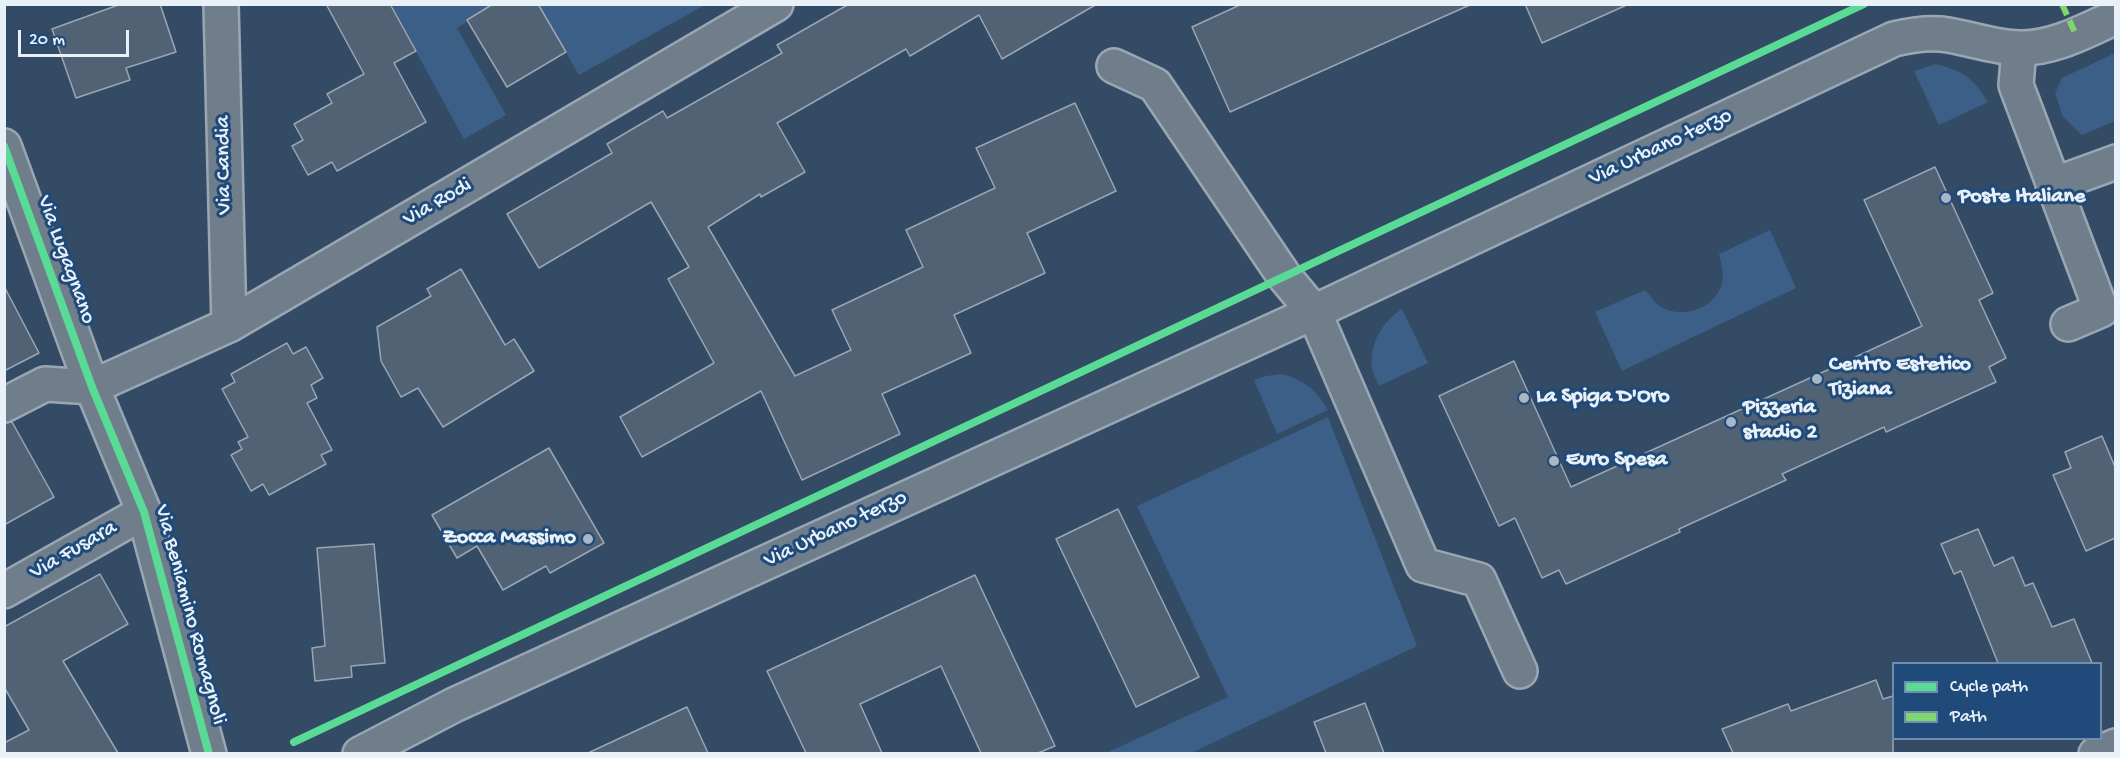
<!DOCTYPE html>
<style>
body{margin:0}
#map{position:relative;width:2120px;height:758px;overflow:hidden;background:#344b65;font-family:"Gochi Hand",sans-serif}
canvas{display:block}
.frame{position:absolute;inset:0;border:6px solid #e8f1f8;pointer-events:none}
.legend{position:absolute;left:1892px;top:662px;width:210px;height:78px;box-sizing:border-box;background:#1f4a7a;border:2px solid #6f8dac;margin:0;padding:8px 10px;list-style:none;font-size:18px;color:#e8f1f8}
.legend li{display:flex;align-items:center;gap:12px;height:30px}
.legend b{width:30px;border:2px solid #6f8dac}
.scale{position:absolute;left:18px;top:30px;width:111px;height:27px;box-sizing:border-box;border:3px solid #e8f1f8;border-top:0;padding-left:8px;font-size:18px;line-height:21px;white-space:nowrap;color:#e8f1f8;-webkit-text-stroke:4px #1f4a7a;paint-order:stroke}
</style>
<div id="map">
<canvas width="2120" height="758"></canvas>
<div class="frame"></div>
<ul class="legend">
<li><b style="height:8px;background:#5adb95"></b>Cycle path</li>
<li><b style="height:8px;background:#7fd670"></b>Path</li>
</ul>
<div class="scale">20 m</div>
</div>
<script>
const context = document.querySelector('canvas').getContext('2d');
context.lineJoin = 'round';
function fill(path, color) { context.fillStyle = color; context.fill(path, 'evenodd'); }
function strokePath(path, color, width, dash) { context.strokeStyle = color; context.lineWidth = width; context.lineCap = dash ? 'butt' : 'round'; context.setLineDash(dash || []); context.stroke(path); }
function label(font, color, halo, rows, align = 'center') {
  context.font = font + ' "Gochi Hand",sans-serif'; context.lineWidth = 6; context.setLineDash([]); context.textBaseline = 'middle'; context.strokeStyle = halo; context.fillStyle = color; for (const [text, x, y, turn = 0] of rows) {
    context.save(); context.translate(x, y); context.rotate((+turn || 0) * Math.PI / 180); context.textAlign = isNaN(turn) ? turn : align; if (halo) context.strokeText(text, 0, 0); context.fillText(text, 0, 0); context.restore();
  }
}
const green = new Path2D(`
 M 393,5 L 495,5 L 457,28 L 506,115 L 464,139 L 402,26 L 394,30 Z
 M 538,5 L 705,5 L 579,75 Z
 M 2115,53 L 2115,121 L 2082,135 L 2063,117 L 2055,93 L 2062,78 Z
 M 1935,64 C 1964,71 1972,77 1988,102 L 1939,125 L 1914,71 Z
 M 1770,230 L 1796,288 L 1622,371 L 1595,312 L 1645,290 C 1650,295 1655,303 1661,307 C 1680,318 1708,311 1719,291 C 1726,279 1722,266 1719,254 Z
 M 1402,309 L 1428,363 L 1379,386 C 1377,381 1373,374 1372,368 C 1369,343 1383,321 1402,309 Z
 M 1283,374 C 1306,382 1316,389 1328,410 L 1277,434 L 1254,380 L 1266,376 Z
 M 1328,417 L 1417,646 L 1191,753 L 1106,753 L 1228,697 L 1137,506 Z`);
const building = new Path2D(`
 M 121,4 L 160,4 L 176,52 L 126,68 L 130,80 L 76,98 L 52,29 Z
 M 326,4 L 390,4 L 416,51 L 394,63 L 426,122 L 337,171 L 332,162 L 308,175 L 292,146 L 303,140 L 294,124 L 332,103 L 327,94 L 364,74 Z
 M 493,4 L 538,4 L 566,52 L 507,87 L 467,20 Z
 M 849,4 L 1097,4 L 1002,59 L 979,15 L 910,56 L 906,49 L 777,123 L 805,172 L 761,197 L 760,194 L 708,227 L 795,376 L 851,350 L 832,310 L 923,267 L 906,230 L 995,188 L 976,148 L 1075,103 L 1116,191 L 1027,233 L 1045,273 L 954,315 L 971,353 L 882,394 L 900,434 L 802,480 L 761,391 L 642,457 L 620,417 L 714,363 L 668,279 L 689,267 L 651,202 L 539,268 L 507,214 L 612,153 L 607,144 L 663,111 L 667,118 L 782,53 L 777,45 Z
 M 1242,4 L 1472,4 L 1230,112 L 1192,27 Z
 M 1525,4 L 1629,4 L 1542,43 Z
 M 1935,167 L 1993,293 L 1979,300 L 2006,358 L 1989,367 L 1996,382 L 1886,432 L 1884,427 L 1782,474 L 1786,480 L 1679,529 L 1680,532 L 1566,584 L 1559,570 L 1542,578 L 1515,518 L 1499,526 L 1439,396 L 1514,361 L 1571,487 L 1834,367 L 1922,326 L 1864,200 Z
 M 461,269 L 505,345 L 514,339 L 534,371 L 443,427 L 418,388 L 401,397 L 381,361 L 377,327 L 431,296 L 427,289 Z
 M 4,286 L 39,353 L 4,371 Z
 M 287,343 L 293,354 L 306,347 L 323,378 L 311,385 L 317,398 L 307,403 L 332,450 L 321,455 L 326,464 L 269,495 L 263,484 L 251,491 L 231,455 L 242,449 L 238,442 L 248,437 L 222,389 L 235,382 L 231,374 Z
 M 12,422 L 54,497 L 4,525 L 4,423 Z
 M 2102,436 L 2115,467 L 2115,538 L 2086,551 L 2053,475 L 2071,468 L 2065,452 Z
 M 549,448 L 604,543 L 550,573 L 546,566 L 503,590 L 477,546 L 457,558 L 432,515 Z
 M 1118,509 L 1199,677 L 1136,707 L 1056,539 Z
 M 1978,529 L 1994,566 L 2013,557 L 2025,586 L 2033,583 L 2052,627 L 2074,619 L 2092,663 L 1998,663 L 1961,571 L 1954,574 L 1941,544 Z
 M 374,544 L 385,663 L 351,666 L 352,677 L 315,681 L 312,648 L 325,646 L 317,548 Z
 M 100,574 L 128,624 L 63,661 L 118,753 L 4,753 L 4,743 L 29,730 L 4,687 L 4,627 Z
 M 975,575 L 1055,746 L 1038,753 L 981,753 L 941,666 L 860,704 L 882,753 L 806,753 L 767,671 Z
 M 1876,680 L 1883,699 L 1893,696 L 1893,753 L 1733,753 L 1722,729 L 1788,704 L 1791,711 Z
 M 1365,703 L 1384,753 L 1326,753 L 1314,722 Z
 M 687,707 L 708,753 L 588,753 Z`);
const minor = new Path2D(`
 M 221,4 L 229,325
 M 2019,49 L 2016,85 L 2101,310 L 2068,324
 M 1114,66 L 1155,85 L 1284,276 L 1314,312 L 1423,565 L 1479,580 L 1520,671
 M 2053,185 L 2116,162
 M 4,405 L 45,384 L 92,387 L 229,325 L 776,4
 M 4,591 L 144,512
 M 2096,754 L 2116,746`);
const tertiary = new Path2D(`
 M 360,754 L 454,705 L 1314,312 L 1894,39 C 1911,35 1930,32 1948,35 C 1972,39 1996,48 2020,48 C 2053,49 2087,30 2116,17`);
const secondary = new Path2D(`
 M 4,146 L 92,387 L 144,512 L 209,754`);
const quiet = new Path2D(`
 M 2062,4 L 2076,35`);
const cycleway = new Path2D(`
 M 4,146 L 92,387 L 144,512 L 209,754
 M 294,742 L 1864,4`);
const markers = [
 [1946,198,6,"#a9b7c5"],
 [1817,379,6,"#a9b7c5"],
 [1524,398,6,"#a9b7c5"],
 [1731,422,6,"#a9b7c5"],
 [1554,461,6,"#a9b7c5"],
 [588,539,6,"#a9b7c5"]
];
const streetNames = [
 ["Via Urbano terzo",1661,148,-25],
 ["Via Candia",225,165,-91],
 ["Via Rodi",438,203,-30],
 ["Via Lugagnano",65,260,70],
 ["Via Urbano terzo",836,530,-25],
 ["Via Fusara",74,551,-30],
 ["Via Beniamino Romagnoli",189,615,75]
];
const poiNames = [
 ["Poste Italiane",1958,198],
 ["Centro Estetico",1829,366],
 ["Tiziana",1829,391],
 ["La Spiga D'Oro",1536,398],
 ["Pizzeria",1743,409],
 ["stadio 2",1743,434],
 ["Euro Spesa",1566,461],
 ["Zocca Massimo",576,539,"right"]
];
fill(green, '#3b5f87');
fill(building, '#516275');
strokePath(building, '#9aa6b3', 1.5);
strokePath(minor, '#9aa6b3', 38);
strokePath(tertiary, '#9aa6b3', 38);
strokePath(secondary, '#9aa6b3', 38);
strokePath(minor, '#707e8c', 33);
strokePath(tertiary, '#707e8c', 33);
strokePath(secondary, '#707e8c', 33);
strokePath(quiet, '#7fd670', 6, [12, 6]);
strokePath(cycleway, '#5adb95', 8);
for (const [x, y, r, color] of markers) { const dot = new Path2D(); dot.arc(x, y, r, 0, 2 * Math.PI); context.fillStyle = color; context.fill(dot); strokePath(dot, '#1f4a7a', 2); }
label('22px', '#e8f1f8', '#1f4a7a', streetNames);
label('bold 22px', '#e8f1f8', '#1f4a7a', poiNames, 'left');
</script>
